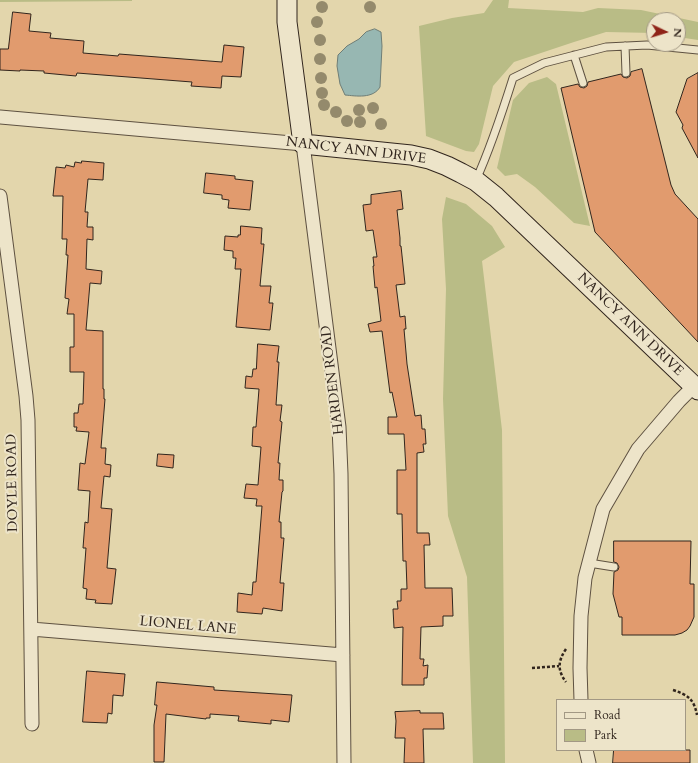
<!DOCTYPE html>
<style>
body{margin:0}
#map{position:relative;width:698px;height:763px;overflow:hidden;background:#e3d6ac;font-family:Cardo,serif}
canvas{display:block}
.legend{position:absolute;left:556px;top:699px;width:130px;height:52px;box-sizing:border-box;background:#ede4c9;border:1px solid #a29884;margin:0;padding:5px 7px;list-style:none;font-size:12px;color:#31251d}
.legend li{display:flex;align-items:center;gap:8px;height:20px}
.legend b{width:20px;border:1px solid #a29884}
.north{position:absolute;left:646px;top:12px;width:40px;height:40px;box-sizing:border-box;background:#ede4c9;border:1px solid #a29884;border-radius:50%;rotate:94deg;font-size:11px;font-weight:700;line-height:16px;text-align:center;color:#31251d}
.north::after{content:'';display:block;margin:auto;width:14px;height:18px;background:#8f2418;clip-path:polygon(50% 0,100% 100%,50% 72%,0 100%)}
</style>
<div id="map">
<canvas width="698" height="763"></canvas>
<ul class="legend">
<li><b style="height:5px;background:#ede4c9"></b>Road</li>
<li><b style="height:11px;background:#b9bc86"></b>Park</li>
</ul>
<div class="north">N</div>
</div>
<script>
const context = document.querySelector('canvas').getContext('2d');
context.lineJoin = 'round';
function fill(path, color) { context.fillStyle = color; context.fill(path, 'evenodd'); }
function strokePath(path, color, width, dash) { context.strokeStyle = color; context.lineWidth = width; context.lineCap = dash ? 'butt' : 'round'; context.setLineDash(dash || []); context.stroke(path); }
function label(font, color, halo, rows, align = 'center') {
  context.font = font + ' Cardo,serif'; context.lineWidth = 4; context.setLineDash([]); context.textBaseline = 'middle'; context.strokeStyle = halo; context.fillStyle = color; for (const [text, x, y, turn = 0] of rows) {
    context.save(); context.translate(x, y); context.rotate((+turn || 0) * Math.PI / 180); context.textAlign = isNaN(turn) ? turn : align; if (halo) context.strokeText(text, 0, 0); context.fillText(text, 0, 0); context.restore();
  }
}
const green = new Path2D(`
 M 0,0 L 132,0 L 132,1 L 0,2 Z
 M 493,0 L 509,0 L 508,8 L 583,12 L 598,8 L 641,10 L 698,22 L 698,40 L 678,37 L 678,20 L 654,20 L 654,33 L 606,32 L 574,42 L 514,62 L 493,86 L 479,144 L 474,152 L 466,151 L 426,136 L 419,26 L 452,18 L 484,13 Z
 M 547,77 L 556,84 L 590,226 L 574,223 L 535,187 L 517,174 L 505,176 L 497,168 L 513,100 L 529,83 Z
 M 446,197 L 466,204 L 492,226 L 505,247 L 482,261 L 502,430 L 505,763 L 473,763 L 467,577 L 448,516 L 443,399 L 446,289 L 442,219 Z`);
const water = new Path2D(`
 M 375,29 L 381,32 L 382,46 L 380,87 C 373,99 356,96 345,95 L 340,84 L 337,66 L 338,55 L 347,46 L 359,39 L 366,32 Z`);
const building = new Path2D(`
 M 13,12 L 31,14 L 29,31 L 51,33 L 50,38 L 84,41 L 83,53 L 118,56 L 119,54 L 222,62 L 224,45 L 244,47 L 241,77 L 222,76 L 221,88 L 191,86 L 192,82 L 77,73 L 76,76 L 44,73 L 44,71 L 20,70 L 20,71 L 0,70 L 0,49 L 8,49 Z
 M 642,69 L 671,185 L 675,194 L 698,219 L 698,342 L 595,232 L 561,88 L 578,84 L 580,87 L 584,88 L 587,86 L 588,82 L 621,74 L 623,77 L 627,78 L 630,76 L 631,72 Z
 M 698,73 L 698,158 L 682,128 L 683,125 L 676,112 L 687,79 Z
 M 82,161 L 104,163 L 103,180 L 88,179 L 85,212 L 88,212 L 87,227 L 93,227 L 93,240 L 87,239 L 86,269 L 102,271 L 101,284 L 90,283 L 86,330 L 103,331 L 103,389 L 104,389 L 104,399 L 105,399 L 101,448 L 106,448 L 105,464 L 111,465 L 110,477 L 104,476 L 101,508 L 112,509 L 107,568 L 116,569 L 112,604 L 95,603 L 96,600 L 86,599 L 87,589 L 83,588 L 86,548 L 83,548 L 85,522 L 88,523 L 90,491 L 78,490 L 80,463 L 85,464 L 89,432 L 76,431 L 77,427 L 74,427 L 74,413 L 78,413 L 79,404 L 83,404 L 84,372 L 70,372 L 70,347 L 74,347 L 74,314 L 67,314 L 69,299 L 65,298 L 68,255 L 66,255 L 67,239 L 62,239 L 63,196 L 53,196 L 56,167 L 65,168 L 66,165 L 74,167 L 75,162 L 81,163 Z
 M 206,173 L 235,176 L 235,179 L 253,181 L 250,210 L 228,208 L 229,200 L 222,199 L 222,195 L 204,193 Z
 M 401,191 L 403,209 L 397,210 L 400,238 L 400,246 L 401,246 L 405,284 L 396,285 L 400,317 L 405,316 L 406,329 L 404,329 L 407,364 L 415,416 L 421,415 L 422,429 L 425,429 L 426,444 L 423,444 L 424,452 L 417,453 L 417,533 L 429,533 L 430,545 L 424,545 L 425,588 L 452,588 L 453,616 L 443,616 L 443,626 L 421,627 L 420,659 L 424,659 L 423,666 L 428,665 L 427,678 L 424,678 L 424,685 L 402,685 L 403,627 L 394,628 L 393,609 L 398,609 L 397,601 L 401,601 L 401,589 L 407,589 L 406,561 L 403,561 L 402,514 L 397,514 L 397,470 L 406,470 L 404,434 L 388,434 L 388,417 L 397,417 L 392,392 L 390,393 L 382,331 L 370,332 L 368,324 L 381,321 L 377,287 L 375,288 L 373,266 L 374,266 L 373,257 L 377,257 L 373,230 L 366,231 L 363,205 L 371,204 L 371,195 Z
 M 241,226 L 262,228 L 261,244 L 264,244 L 260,286 L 271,286 L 269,303 L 273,303 L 270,330 L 236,327 L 241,269 L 235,269 L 236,258 L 233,258 L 233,251 L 224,250 L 225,236 L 238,237 L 238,235 L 240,235 Z
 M 258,344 L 279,346 L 277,362 L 279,362 L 276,405 L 282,405 L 280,421 L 282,422 L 278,463 L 280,463 L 279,480 L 283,480 L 283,491 L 282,492 L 279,522 L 281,522 L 281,538 L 284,538 L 280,583 L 284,583 L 282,611 L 263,608 L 262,614 L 237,612 L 238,593 L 252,595 L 253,582 L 256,582 L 262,506 L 256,506 L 257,499 L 244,498 L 246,484 L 258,485 L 261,447 L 252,446 L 253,427 L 256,427 L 259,389 L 245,388 L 246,376 L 252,377 L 253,369 L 256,369 Z
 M 158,454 L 174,455 L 173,468 L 157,466 Z
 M 614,541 L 691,541 L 690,584 L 694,584 L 694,617 L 690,626 L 687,630 L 682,633 L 675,635 L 622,635 L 622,617 L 619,617 L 613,594 L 614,572 L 618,570 L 619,567 L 617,563 L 614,562 Z
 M 87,671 L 125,674 L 123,696 L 113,695 L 112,714 L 108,713 L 107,723 L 83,722 Z
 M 157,682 L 214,687 L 214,690 L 292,695 L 289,722 L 271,720 L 271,724 L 238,721 L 239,716 L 210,714 L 210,718 L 206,718 L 206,719 L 166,714 L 164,762 L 154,762 L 154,725 L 157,705 L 155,705 Z
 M 420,711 L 420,713 L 443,713 L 444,729 L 423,729 L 424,763 L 404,763 L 405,738 L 395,738 L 396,721 L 395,712 Z
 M 614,750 L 690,750 L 690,763 L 613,763 Z`);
const path = new Path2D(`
 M 566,649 C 558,661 557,670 566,682
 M 532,668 L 559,666
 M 673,690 C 688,695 694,699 697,715`);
const lane = new Path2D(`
 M 625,46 L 626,73
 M 574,55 L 583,83
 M 476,180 C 491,147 502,113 513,78 L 544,63 L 606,47 L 647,45 L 698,50
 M 589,563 L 614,567`);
const street = new Path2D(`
 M 0,117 L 303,144 L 339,427 L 341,474 L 344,763
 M 0,196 L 26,396 L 28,420 L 32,724
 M 31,629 L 343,655
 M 581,700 L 580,668 L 581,616 L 585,578 L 603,509 L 638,449 L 679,401 L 694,386
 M 586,750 L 589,763`);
const secondary = new Path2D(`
 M 287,0 L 287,22 L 303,144 L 411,155 L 429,159 L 447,166 L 461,173 L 476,181 L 496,197 L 698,390`);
const trees = [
 [322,7],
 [370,7],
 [317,22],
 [320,40],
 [320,59],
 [321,78],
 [322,93],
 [324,105],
 [373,108],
 [359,110],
 [336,112],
 [347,121],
 [360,122],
 [381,124]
];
const streetNames = [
 ["NANCY ANN DRIVE",356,151,7],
 ["NANCY ANN DRIVE",630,325,44],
 ["HARDEN ROAD",333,380,-97],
 ["DOYLE ROAD",13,483,-91],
 ["LIONEL LANE",188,626,5]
];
fill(green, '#b9bc86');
fill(water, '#97b7b2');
strokePath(water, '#6e7d76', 1);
fill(building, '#e19b6e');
strokePath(building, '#31251d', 1);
strokePath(lane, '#5e5141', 9);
strokePath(street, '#5e5141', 15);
strokePath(secondary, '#31251d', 21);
strokePath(path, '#31251d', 2.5, [3, 2]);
strokePath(lane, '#ede4c9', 7);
strokePath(street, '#ede4c9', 13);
strokePath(secondary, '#ede4c9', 19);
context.fillStyle = '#948a6c';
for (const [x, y] of trees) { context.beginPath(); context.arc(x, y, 6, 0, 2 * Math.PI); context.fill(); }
label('14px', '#31251d', '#ede4c9', streetNames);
</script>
